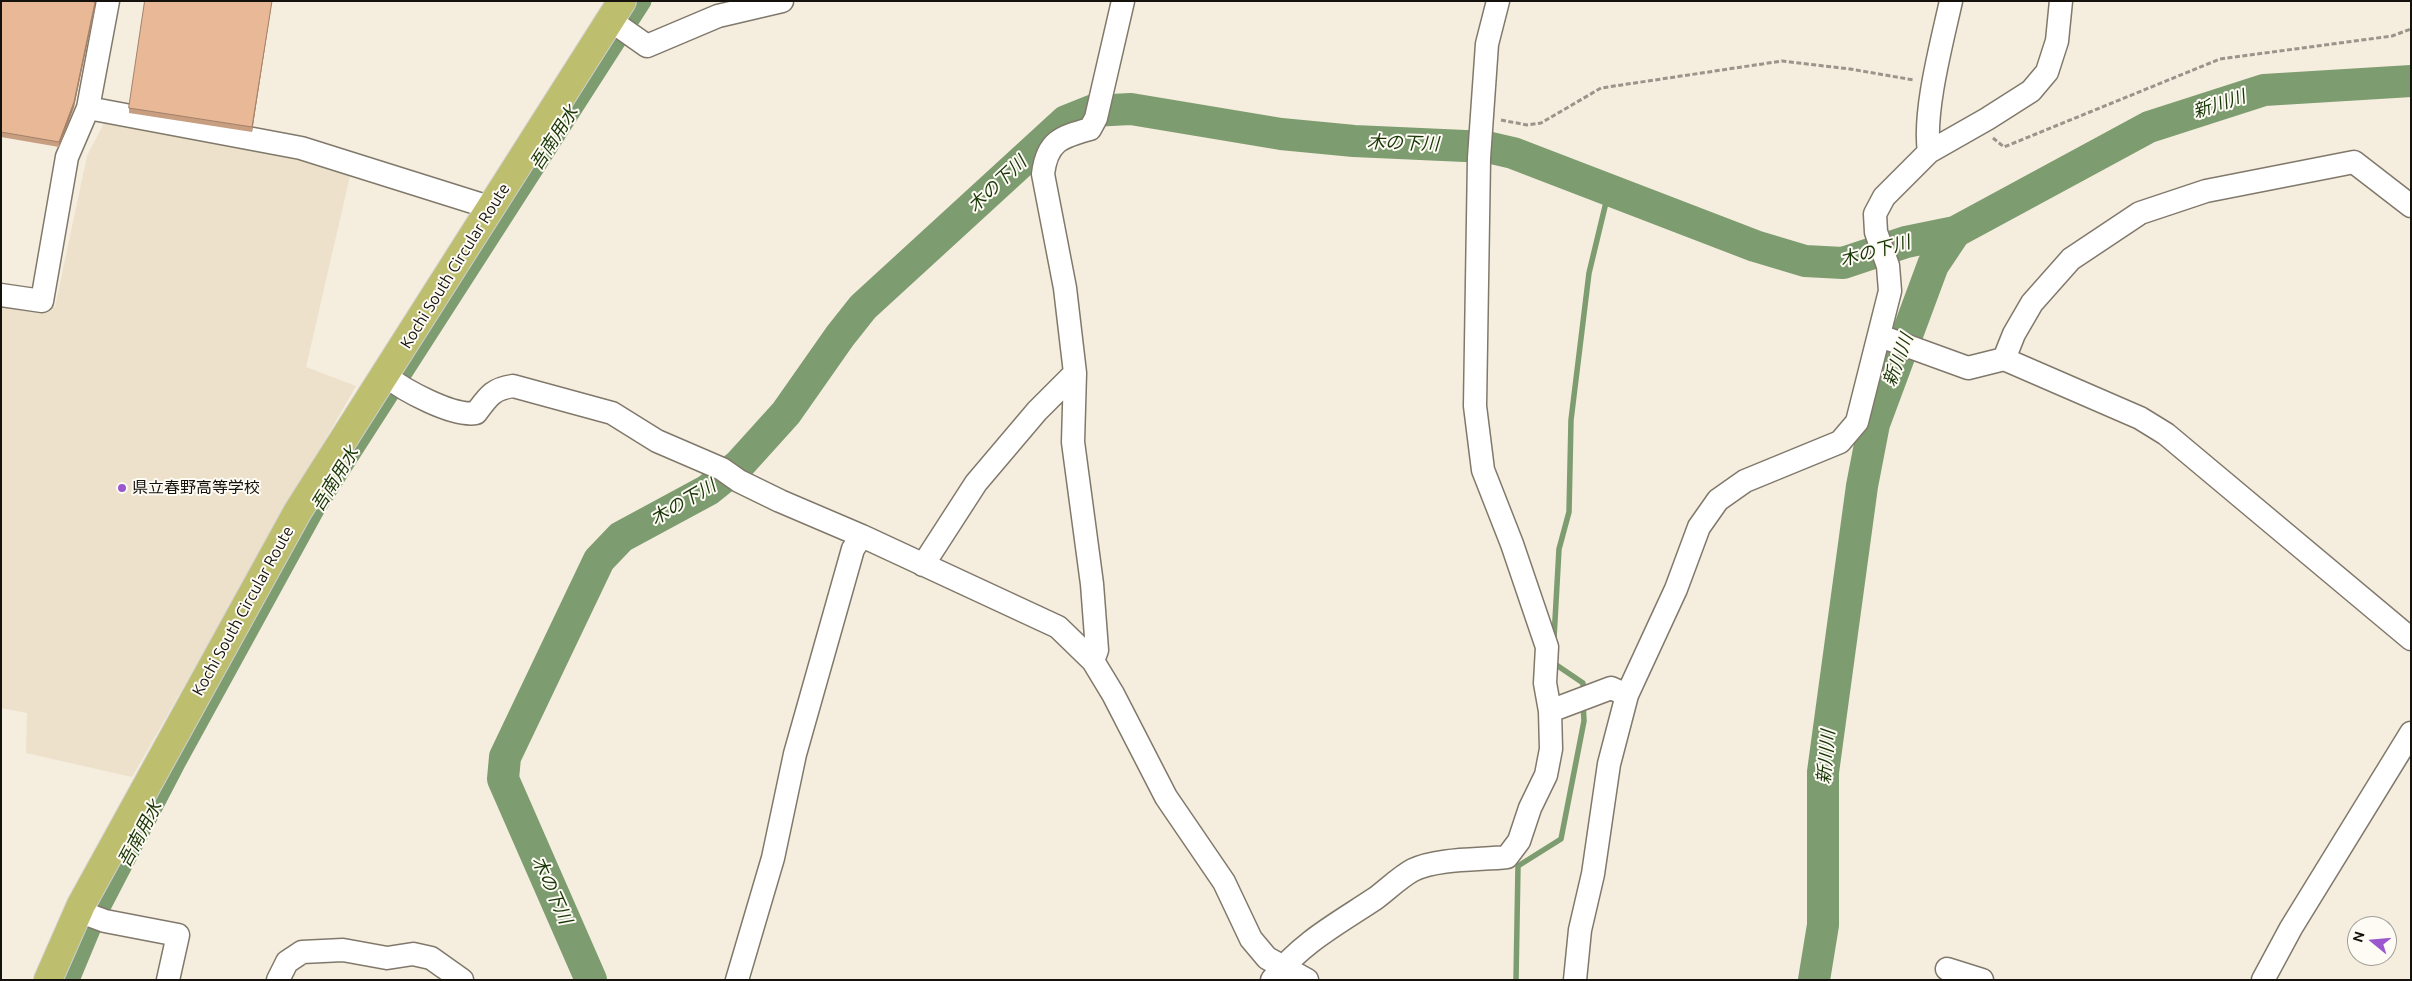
<!DOCTYPE html>
<meta charset="utf-8">
<style>
body{margin:0}
#map{position:relative;width:2412px;height:981px;overflow:hidden;background:#f5edde;font-family:Ubuntu,sans-serif}
canvas{display:block}
.frame{position:absolute;inset:0;border:2px solid #15120d;pointer-events:none}
.north{position:absolute;left:2347px;top:916px;width:50px;height:50px;box-sizing:border-box;background:#fefbf5;border:1px solid #a19e98;border-radius:50%;rotate:287deg;font-size:14px;font-weight:700;line-height:20px;text-align:center;color:#15120d}
.north::after{content:'';display:block;margin:auto;width:18px;height:22px;background:#9b58ce;clip-path:polygon(50% 0,100% 100%,50% 72%,0 100%)}
</style>
<div id="map">
<canvas width="2412" height="981"></canvas>
<div class="frame"></div>
<div class="north">N</div>
</div>
<script>
const context = document.querySelector('canvas').getContext('2d');
context.lineJoin = 'round';
function fill(path, color) { context.fillStyle = color; context.fill(path, 'evenodd'); }
function strokePath(path, color, width, dash) { context.strokeStyle = color; context.lineWidth = width; context.lineCap = dash ? 'butt' : 'round'; context.setLineDash(dash || []); context.stroke(path); }
function label(font, color, halo, rows, align = 'center') {
  context.font = font + ' Ubuntu,"Noto Sans JP",sans-serif'; context.lineWidth = 4; context.setLineDash([]); context.textBaseline = 'middle'; context.strokeStyle = halo; context.fillStyle = color; for (const [text, x, y, turn = 0] of rows) {
    context.save(); context.translate(x, y); context.rotate((+turn || 0) * Math.PI / 180); context.textAlign = isNaN(turn) ? turn : align; if (halo) context.strokeText(text, 0, 0); context.fillText(text, 0, 0); context.restore();
  }
}
const built = new Path2D(`
 M 107,117 L 296,154 L 350,176 L 306,367 L 356,386 L 132,777 L 26,753 L 27,713 L 1,708 L 1,300 L 55,307 L 87,156 Z`);
const stream = new Path2D(`
 M 1554,638 L 1559,549 L 1569,512 L 1571,420 L 1589,273 L 1609,190
 M 1552,662 L 1583,683 L 1583,694
 M 1516,980 L 1518,866 L 1561,839 L 1584,721 L 1583,703`);
const canal = new Path2D(`
 M 70,980 L 97,915 L 175,765 L 316,508 L 642,1`);
const river = new Path2D(`
 M 591,980 L 503,779 L 505,757 L 599,560 L 621,537 L 708,490 L 739,465 L 786,413 L 840,336 L 863,307 L 1066,121 L 1091,111 L 1131,109 L 1281,134 L 1354,141 L 1487,147 L 1513,153 L 1755,246 L 1805,261 L 1843,263 L 1906,242 L 1955,232
 M 1814,980 L 1823,925 L 1823,772 L 1862,486 L 1874,424 L 1933,265 L 1955,232 L 2149,127 L 2264,90 L 2411,81`);
const path = new Path2D(`
 M 1501,120 L 1527,125 L 1541,123 L 1601,88 L 1782,61 L 1850,69 L 1914,80
 M 1993,138 L 2004,147 L 2220,59 L 2392,36 L 2411,29`);
const minor = new Path2D(`
 M 610,20 L 647,46 L 718,16 L 782,1
 M 88,108 L 108,1
 M 1929,152 C 1923,112 1942,42 1951,1
 M 1,295 L 42,301 L 67,157 L 88,108 L 301,148 L 492,208
 M 1880,336 L 1968,368 L 2004,359 L 2140,418 L 2166,434 L 2411,639
 M 2004,359 L 2014,334 L 2032,303 L 2071,259 L 2140,213 L 2206,191 L 2354,162 L 2411,206
 M 1075,373 L 1073,442 L 1092,584 L 1097,650 L 1093,661
 M 385,375 C 403,390 453,417 476,413 C 488,397 492,389 513,386 L 612,413 L 657,441 L 722,469 L 739,481 L 780,501 L 862,536 L 1058,627 L 1093,661 L 1113,694 L 1166,797 L 1224,882 L 1251,939 L 1267,958 L 1307,980
 M 923,565 L 976,483 L 1037,411 L 1075,373 L 1065,288 L 1043,174 C 1047,141 1061,137 1090,129 L 1096,118 L 1123,1
 M 1550,711 L 1611,688 L 1627,695
 M 78,911 L 105,921 L 178,935 L 168,980
 M 1947,969 L 1982,980
 M 278,980 L 287,962 L 302,952 L 343,950 L 387,958 L 413,954 L 431,958 L 462,980
 M 737,980 L 773,858 L 795,754 L 853,549 L 862,536
 M 1272,980 C 1302,942 1337,924 1376,898 C 1388,889 1400,877 1413,870 C 1438,858 1480,860 1507,857 L 1519,841 L 1530,808 L 1546,775 L 1551,749 L 1550,711 L 1545,683 L 1547,647 L 1512,544 L 1483,470 L 1475,406 L 1479,158 L 1487,44 L 1498,1
 M 1575,980 L 1580,930 L 1593,874 L 1609,764 L 1627,695 L 1676,589 L 1699,527 L 1718,500 L 1745,481 L 1840,442 L 1857,422 L 1890,291 L 1888,266 L 1876,232 L 1875,214 L 1884,197 L 1929,152 L 1987,119 L 2031,91 L 2047,72 L 2057,41 L 2061,1
 M 2263,980 L 2291,928 L 2411,733`);
const major = new Path2D(`
 M 48,980 L 81,905 L 298,511 L 622,1`);
const wall = new Path2D(`
 M 1,1 L 95,7 L 74,107 L 59,147 L 1,137 Z
 M 145,1 L 272,1 L 252,132 L 129,113 L 129,108 Z`);
const shadedWall = new Path2D(`
 M 272,1 L 252,132 L 252,127 Z
 M 95,2 L 95,7 L 74,107 L 59,147 L 59,142 Z`);
const building = new Path2D(`
 M 1,1 L 89,1 L 95,2 L 74,102 L 59,142 L 1,132 Z
 M 145,1 L 272,1 L 252,127 L 129,108 Z`);
const markers = [
 [122,488,5,"#9b58ce"]
];
const streetNames = [
 ["Kochi South Circular Route",455,266,-58],
 ["Kochi South Circular Route",243,611,-61]
];
const poiNames = [
 ["県立春野高等学校",132,488]
];
const waterNames = [
 ["新川川",2219,104,-18],
 ["吾南用水",554,138,-57],
 ["木の下川",1403,143,2],
 ["木の下川",997,184,-43],
 ["木の下川",1875,251,-15],
 ["新川川",1898,360,-70],
 ["吾南用水",335,479,-58],
 ["木の下川",683,502,-30],
 ["新川川",1826,757,-85],
 ["吾南用水",140,834,-62],
 ["木の下川",552,890,66]
];
fill(built, '#ede1cb');
strokePath(stream, '#7d9c6f', 5.5);
strokePath(canal, '#7d9c6f', 19);
strokePath(river, '#7d9c6f', 32);
strokePath(minor, '#80796b', 25);
strokePath(major, '#d0d0cf', 30);
strokePath(path, '#9a948a', 3, [5, 2.5]);
strokePath(minor, '#fff', 22);
strokePath(major, '#bebe6f', 28);
fill(wall, '#c89e81');
fill(shadedWall, '#a38169');
fill(building, '#e9b896');
strokePath(building, '#a38169', 1);
for (const [x, y, r, color] of markers) { const dot = new Path2D(); dot.arc(x, y, r, 0, 2 * Math.PI); context.fillStyle = color; context.fill(dot); strokePath(dot, '#fefbf5', 2); }
label('16px', '#15120d', '#fefbf5', streetNames);
label('16px', '#15120d', '#fefbf5', poiNames, 'left');
label('italic 18px', '#193706', '#fefbf5', waterNames);
</script>
